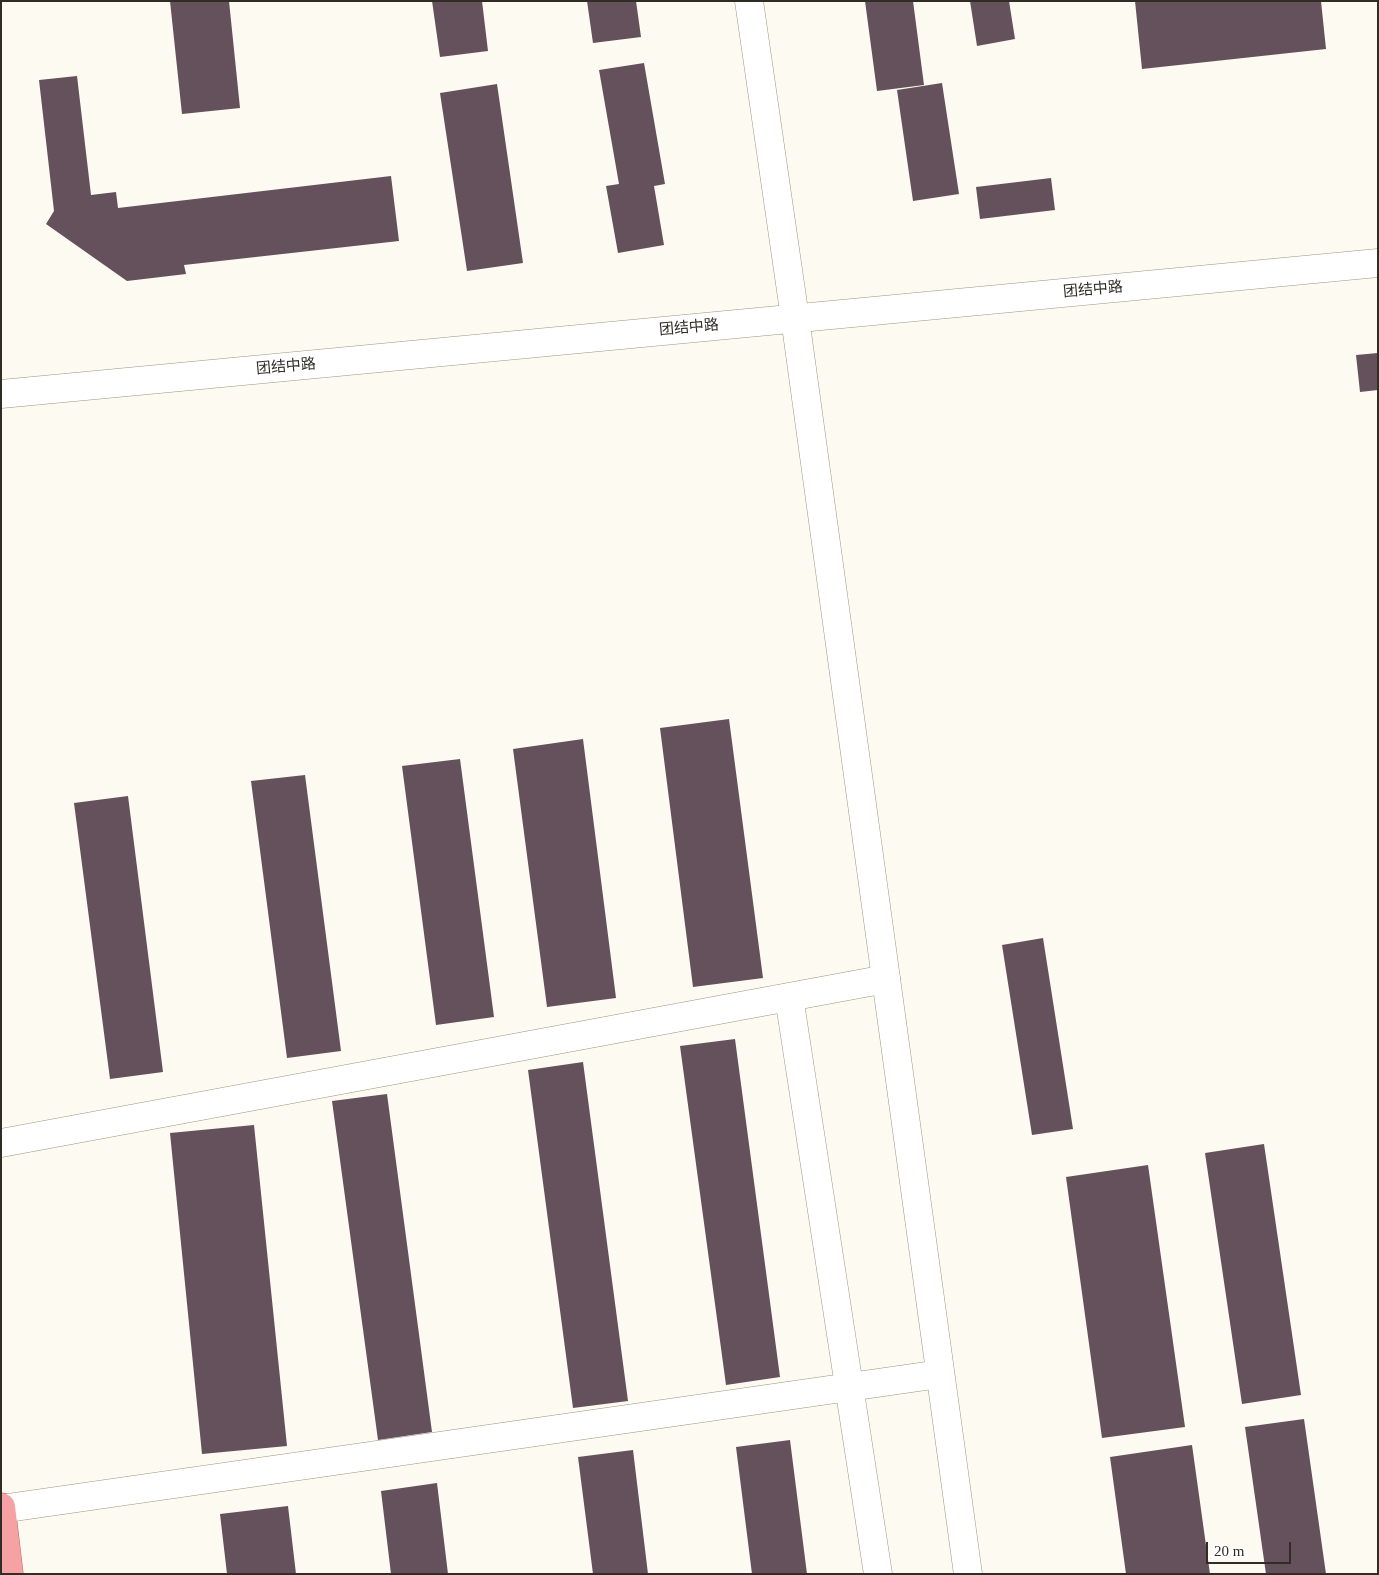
<!DOCTYPE html>
<meta charset="utf-8">
<style>
body{margin:0}
#map{position:relative;width:1379px;height:1575px;overflow:hidden;background:#fdfaf1;font-family:"Times New Roman",serif}
canvas{display:block}
.frame{position:absolute;inset:0;border:2px solid #302d25;pointer-events:none}
.scale{position:absolute;left:1206px;top:1542px;width:85px;height:22px;box-sizing:border-box;border:2px solid #302d25;border-top:0;padding-left:6px;font-size:15px;line-height:18px;white-space:nowrap;color:#302d25;-webkit-text-stroke:4px #fff;paint-order:stroke}
</style>
<div id="map">
<canvas width="1379" height="1575"></canvas>
<div class="frame"></div>
<div class="scale">20 m</div>
</div>
<script>
const context = document.querySelector('canvas').getContext('2d');
context.lineJoin = 'round';
function fill(path, color) { context.fillStyle = color; context.fill(path, 'evenodd'); }
function strokePath(path, color, width, dash) { context.strokeStyle = color; context.lineWidth = width; context.lineCap = dash ? 'butt' : 'round'; context.setLineDash(dash || []); context.stroke(path); }
function label(font, color, halo, rows, align = 'center') {
  context.font = font + ' "Times New Roman","Noto Sans SC",serif'; context.lineWidth = 5; context.setLineDash([]); context.textBaseline = 'middle'; context.strokeStyle = halo; context.fillStyle = color; for (const [text, x, y, turn = 0] of rows) {
    context.save(); context.translate(x, y); context.rotate((+turn || 0) * Math.PI / 180); context.textAlign = isNaN(turn) ? turn : align; if (halo) context.strokeText(text, 0, 0); context.fillText(text, 0, 0); context.restore();
  }
}
const building = new Path2D(`
 M 170,1 L 229,1 L 240,108 L 182,114 Z
 M 432,1 L 482,1 L 488,51 L 440,57 Z
 M 587,1 L 636,1 L 641,37 L 593,43 Z
 M 865,1 L 913,1 L 924,85 L 877,91 Z
 M 970,1 L 1009,1 L 1015,39 L 977,46 Z
 M 1135,1 L 1321,1 L 1326,49 L 1142,69 Z
 M 644,63 L 665,184 L 654,186 L 664,245 L 618,253 L 606,186 L 619,184 L 599,70 Z
 M 77,76 L 91,195 L 116,192 L 118,208 L 391,176 L 399,241 L 184,265 L 186,274 L 127,281 L 46,224 L 54,211 L 39,80 Z
 M 942,83 L 959,194 L 913,201 L 897,90 Z
 M 497,84 L 523,263 L 467,271 L 440,93 Z
 M 1051,178 L 1055,210 L 980,219 L 976,187 Z
 M 1378,353 L 1378,390 L 1360,392 L 1356,355 Z
 M 729,719 L 763,978 L 693,987 L 660,728 Z
 M 583,739 L 616,998 L 547,1007 L 513,749 Z
 M 460,759 L 494,1017 L 436,1025 L 402,766 Z
 M 305,775 L 341,1051 L 287,1058 L 251,781 Z
 M 128,796 L 163,1072 L 110,1079 L 74,803 Z
 M 1043,938 L 1073,1129 L 1032,1135 L 1002,945 Z
 M 735,1039 L 780,1377 L 726,1385 L 680,1046 Z
 M 583,1062 L 628,1401 L 573,1408 L 528,1070 Z
 M 387,1094 L 432,1432 L 378,1440 L 332,1101 Z
 M 254,1125 L 287,1446 L 202,1454 L 170,1133 Z
 M 1264,1144 L 1301,1395 L 1242,1404 L 1205,1153 Z
 M 1148,1165 L 1185,1427 L 1102,1438 L 1066,1177 Z
 M 1304,1419 L 1326,1574 L 1266,1574 L 1245,1427 Z
 M 790,1440 L 807,1574 L 752,1574 L 736,1447 Z
 M 1192,1445 L 1210,1574 L 1126,1574 L 1110,1457 Z
 M 633,1450 L 648,1574 L 593,1574 L 578,1457 Z
 M 437,1483 L 448,1574 L 391,1574 L 381,1491 Z
 M 288,1506 L 296,1574 L 227,1574 L 220,1514 Z`);
const minor = new Path2D(`
 M 789,997 L 878,1574
 M 1,1143 L 886,979
 M 1,1509 L 940,1374`);
const tertiary = new Path2D(`
 M 749,1 L 795,318 L 968,1574
 M 1,394 L 1378,263`);
const trunk = new Path2D(`
 M 1,1507 L 9,1574`);
const streetNames = [
 ["团结中路",1093,290,-5],
 ["团结中路",689,328,-5],
 ["团结中路",286,367,-5]
];
fill(building, '#64515b');
strokePath(minor, '#9e9581', 29);
strokePath(tertiary, '#9e9581', 29);
strokePath(trunk, '#af6a69', 29);
strokePath(minor, '#fff', 28);
strokePath(tertiary, '#fff', 28);
strokePath(trunk, '#f6a2a4', 28);
label('15px', '#302d25', '#fff', streetNames);
</script>
